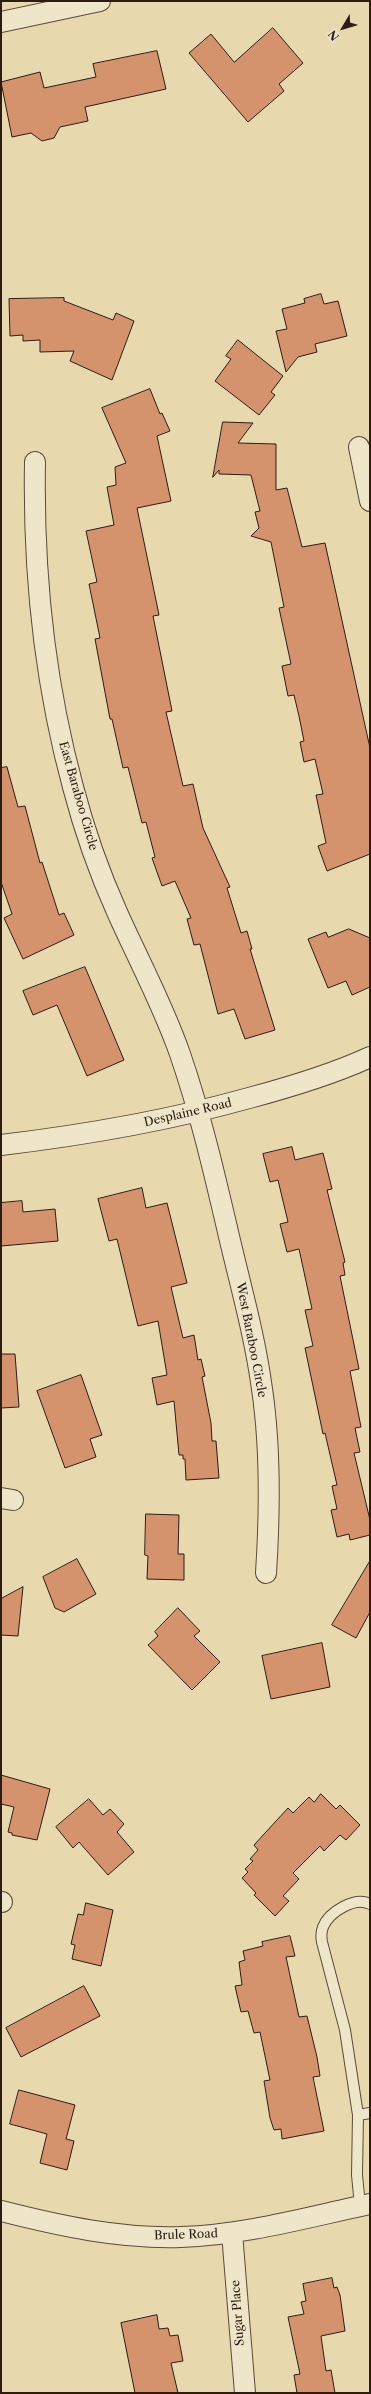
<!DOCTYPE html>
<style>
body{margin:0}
#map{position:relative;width:371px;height:2394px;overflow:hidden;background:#e7d8ae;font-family:"Libre Caslon Text",serif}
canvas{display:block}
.frame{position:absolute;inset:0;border:2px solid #2c1c14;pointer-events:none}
.north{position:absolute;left:323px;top:8px;width:40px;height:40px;-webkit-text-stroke:3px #efe6ca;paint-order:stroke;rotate:232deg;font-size:11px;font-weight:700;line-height:16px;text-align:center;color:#2c1c14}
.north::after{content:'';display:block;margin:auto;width:14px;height:18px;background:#2c1c14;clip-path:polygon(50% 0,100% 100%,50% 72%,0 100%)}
</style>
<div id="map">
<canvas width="371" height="2394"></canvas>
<div class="frame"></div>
<div class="north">N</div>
</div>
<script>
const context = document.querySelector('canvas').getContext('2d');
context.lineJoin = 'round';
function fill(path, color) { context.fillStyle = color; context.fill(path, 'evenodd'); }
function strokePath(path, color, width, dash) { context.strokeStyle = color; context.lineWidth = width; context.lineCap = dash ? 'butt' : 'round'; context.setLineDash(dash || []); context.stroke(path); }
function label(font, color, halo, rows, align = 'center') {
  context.font = font + ' "Libre Caslon Text",serif'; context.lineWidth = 3; context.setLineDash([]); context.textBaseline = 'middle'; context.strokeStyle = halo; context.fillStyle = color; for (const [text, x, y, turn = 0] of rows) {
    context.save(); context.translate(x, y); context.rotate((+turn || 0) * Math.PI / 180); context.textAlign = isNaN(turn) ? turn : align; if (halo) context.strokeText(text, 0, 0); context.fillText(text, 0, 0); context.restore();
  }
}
const building = new Path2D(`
 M 273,28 L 303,63 L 279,84 L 284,91 L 248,122 L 189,53 L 211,34 L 234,62 Z
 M 157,51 L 166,89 L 85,107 L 88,121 L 60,127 L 54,138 L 42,141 L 31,133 L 12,137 L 1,82 L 40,72 L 44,88 L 96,77 L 93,64 Z
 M 321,294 L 324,304 L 338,301 L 347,336 L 315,344 L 317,352 L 298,357 L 286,372 L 276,331 L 287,329 L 282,309 L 305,303 L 304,299 Z
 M 64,298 L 64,301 L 113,320 L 116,313 L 134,321 L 112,380 L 70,361 L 74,351 L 40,352 L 40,340 L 23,341 L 23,335 L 10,336 L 9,299 Z
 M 238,340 L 283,376 L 271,392 L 275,395 L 259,415 L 215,381 L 231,359 L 226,356 Z
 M 150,389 L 160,414 L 162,413 L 170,431 L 157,436 L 171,501 L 137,508 L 159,615 L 153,616 L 172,711 L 166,712 L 183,786 L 193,784 L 203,828 L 230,887 L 227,888 L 241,933 L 247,931 L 252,949 L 250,949 L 275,1030 L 245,1039 L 234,1009 L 218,1014 L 200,944 L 194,945 L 187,919 L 191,918 L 175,881 L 162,886 L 152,858 L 155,857 L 146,822 L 142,823 L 128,767 L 123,768 L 112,719 L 110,719 L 95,639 L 100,638 L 89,584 L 97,582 L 86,531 L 114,525 L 107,487 L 116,485 L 115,467 L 126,463 L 102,408 Z
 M 223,422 L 253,423 L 238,443 L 276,444 L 276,490 L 287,488 L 302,547 L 325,543 L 370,748 L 370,854 L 327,871 L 318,846 L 326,843 L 316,795 L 323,794 L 315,759 L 304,762 L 300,742 L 304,741 L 299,716 L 294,695 L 288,696 L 282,666 L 291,664 L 279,608 L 284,607 L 271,542 L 251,536 L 259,528 L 255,512 L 260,511 L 251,475 L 219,474 L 219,470 L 213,477 Z
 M 7,767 L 18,807 L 25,806 L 40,863 L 42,862 L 59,915 L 64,913 L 74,935 L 23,959 L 4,918 L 12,914 L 1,882 L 1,768 Z
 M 349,929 L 370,938 L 370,987 L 352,995 L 346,981 L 328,988 L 308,939 L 326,932 L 328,937 Z
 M 85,967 L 124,1060 L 87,1076 L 57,1005 L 33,1015 L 23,991 Z
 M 292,1147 L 295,1160 L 323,1153 L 332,1189 L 327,1190 L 345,1262 L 343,1263 L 345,1275 L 340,1276 L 359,1369 L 350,1371 L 361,1427 L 355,1428 L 360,1452 L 354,1453 L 370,1520 L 370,1535 L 350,1540 L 349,1534 L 337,1537 L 331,1510 L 337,1509 L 332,1486 L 337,1485 L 325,1433 L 323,1434 L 305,1348 L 313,1346 L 305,1310 L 312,1309 L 299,1249 L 287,1252 L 280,1224 L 288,1222 L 278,1180 L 270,1182 L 263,1154 Z
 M 142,1188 L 146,1208 L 167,1203 L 187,1283 L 171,1287 L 183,1338 L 194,1335 L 198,1360 L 201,1359 L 205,1376 L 202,1377 L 211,1423 L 212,1441 L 216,1441 L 219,1478 L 186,1480 L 185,1459 L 183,1459 L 183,1455 L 179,1455 L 174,1401 L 157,1405 L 152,1378 L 167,1375 L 158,1321 L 138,1326 L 117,1239 L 109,1241 L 98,1199 Z
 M 22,1201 L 23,1212 L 55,1209 L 58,1241 L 1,1246 L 1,1203 Z
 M 1,1354 L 15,1354 L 19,1407 L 1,1408 Z
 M 81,1375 L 102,1435 L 90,1439 L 96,1457 L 65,1468 L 37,1391 Z
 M 146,1514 L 179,1515 L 178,1554 L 184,1554 L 184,1580 L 147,1579 L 148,1556 L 145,1555 Z
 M 77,1559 L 96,1594 L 64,1612 L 55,1608 L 43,1577 Z
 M 370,1561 L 370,1612 L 356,1638 L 332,1625 Z
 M 23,1587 L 18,1636 L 1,1635 L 1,1599 Z
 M 178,1608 L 200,1631 L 194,1636 L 220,1662 L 192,1690 L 148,1645 L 158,1636 L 155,1632 Z
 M 322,1643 L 330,1687 L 271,1699 L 262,1656 Z
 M 1,1775 L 50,1789 L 37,1840 L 12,1835 L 12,1833 L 8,1832 L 14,1807 L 1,1804 Z
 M 321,1794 L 336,1809 L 340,1805 L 360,1825 L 346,1840 L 340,1835 L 324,1851 L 320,1846 L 293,1873 L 299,1879 L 283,1896 L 289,1901 L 275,1916 L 254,1895 L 256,1893 L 242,1878 L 248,1872 L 245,1869 L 253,1861 L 250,1859 L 258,1850 L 254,1845 L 288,1808 L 293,1813 L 309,1797 L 314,1802 Z
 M 89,1799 L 103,1815 L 110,1809 L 124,1824 L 117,1832 L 134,1852 L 108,1875 L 79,1842 L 73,1848 L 56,1827 Z
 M 86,1903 L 113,1910 L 101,1966 L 72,1959 L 75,1945 L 71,1944 L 78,1914 L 83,1915 Z
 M 290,1936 L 295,1956 L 286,1957 L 299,2017 L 307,2016 L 317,2057 L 320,2076 L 313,2077 L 324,2131 L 282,2139 L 281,2129 L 274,2130 L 270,2118 L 264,2081 L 270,2080 L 260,2032 L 254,2033 L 248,2011 L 241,2012 L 235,1986 L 242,1985 L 239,1962 L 245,1960 L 243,1951 L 263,1946 L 262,1942 Z
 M 84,1986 L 100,2016 L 21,2057 L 6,2028 Z
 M 19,2090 L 75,2105 L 66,2139 L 74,2141 L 67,2170 L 40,2163 L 47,2134 L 10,2124 Z
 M 332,2278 L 334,2288 L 337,2287 L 340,2295 L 345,2331 L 321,2336 L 326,2371 L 331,2370 L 335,2393 L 297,2393 L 294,2375 L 300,2374 L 288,2317 L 304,2314 L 301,2302 L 306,2301 L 303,2284 Z
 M 157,2315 L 159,2329 L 168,2328 L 170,2336 L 178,2335 L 183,2361 L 171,2363 L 178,2393 L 135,2393 L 121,2323 Z`);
const lane = new Path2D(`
 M 358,2115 L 370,2113
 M 360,2206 L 357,2175 L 358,2115 L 345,2030 L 322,1942 C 321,1937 321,1932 323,1927 C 329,1912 355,1896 370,1904`);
const street = new Path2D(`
 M 1,22 L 100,1
 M 359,447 L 370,501
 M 35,462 C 33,572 44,680 73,787 C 84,829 99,872 117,912 C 138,959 163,1005 180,1054 C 200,1112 214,1172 228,1232 C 240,1284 255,1336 262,1389 C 271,1450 270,1511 266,1573
 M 1,1145 C 85,1135 167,1121 249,1098 C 290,1087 331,1075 370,1057
 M 1,1498 L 13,1500
 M 1,1902 L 2,1902
 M 1,2211 C 60,2226 120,2239 181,2237 C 245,2235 308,2217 370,2204
 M 232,2233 L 245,2393`);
const streetNames = [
 ["East Baraboo Circle",78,796,74],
 ["Desplaine Road",188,1113,-13],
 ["West Baraboo Circle",251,1340,79],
 ["Brule Road",186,2235,-2],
 ["Sugar Place",238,2313,-94]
];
fill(building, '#d5936d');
strokePath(building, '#2c1c14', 1);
strokePath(lane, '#5b4b3a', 12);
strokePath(street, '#5b4b3a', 22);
strokePath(lane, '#efe6ca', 10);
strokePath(street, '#efe6ca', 20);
label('12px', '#2c1c14', '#efe6ca', streetNames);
</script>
